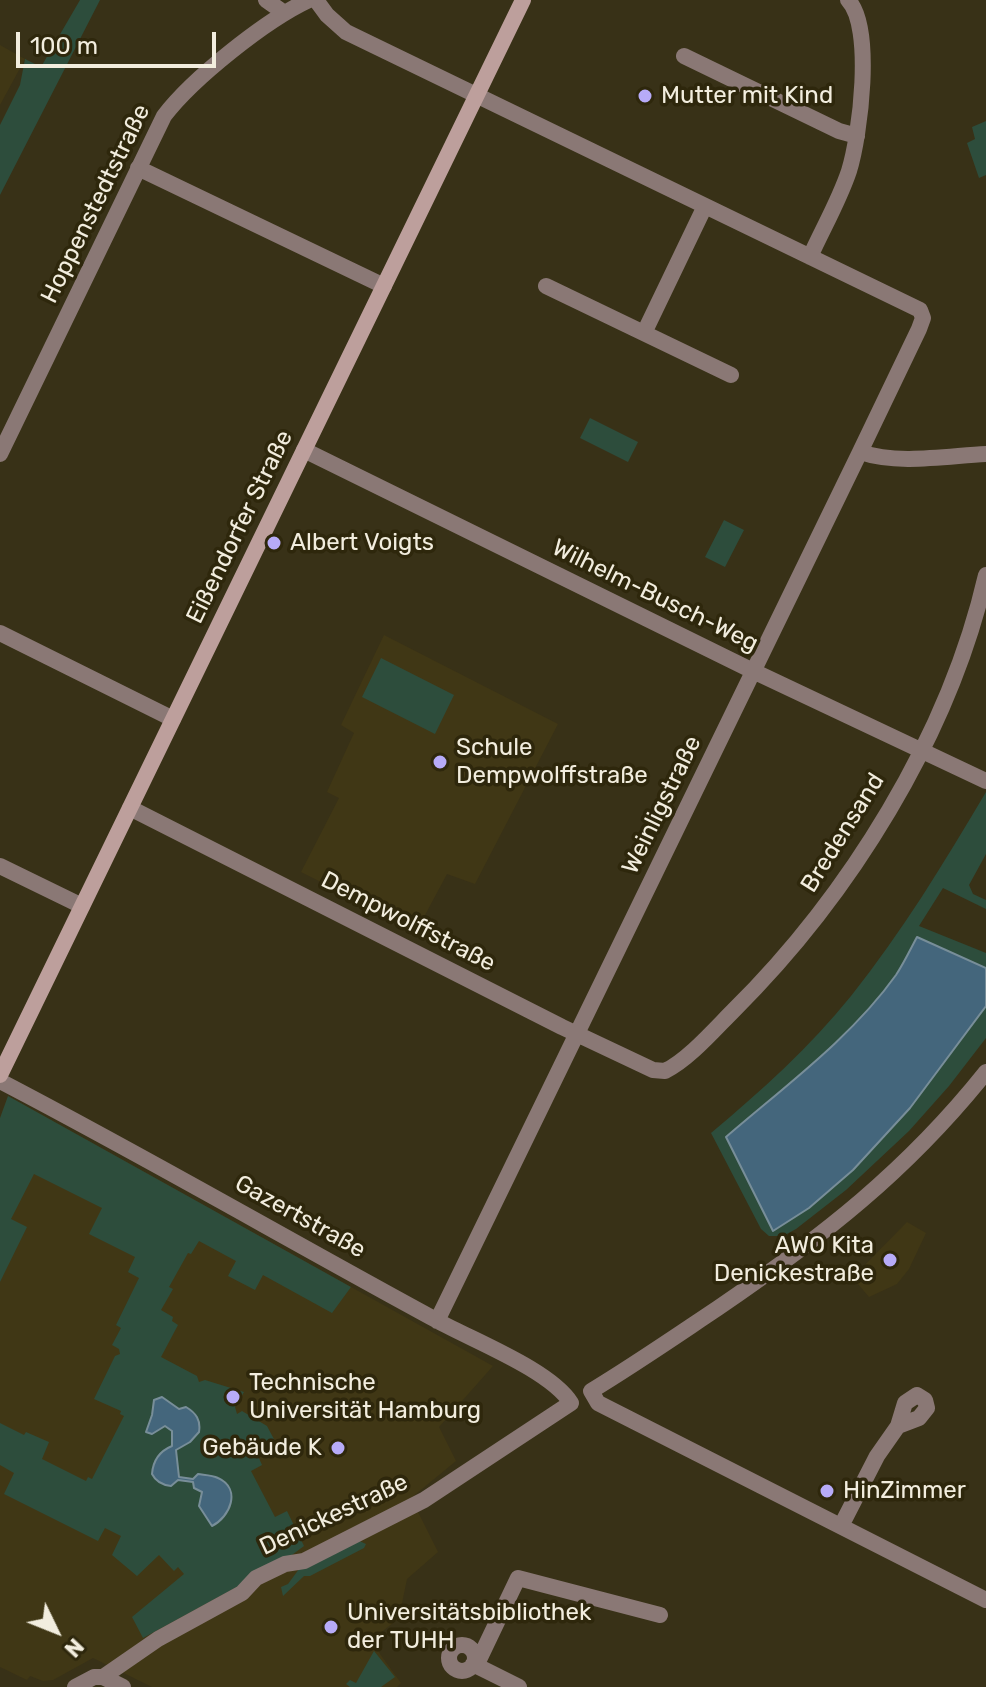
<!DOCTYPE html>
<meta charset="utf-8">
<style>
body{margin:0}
#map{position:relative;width:986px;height:1687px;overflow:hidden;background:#383117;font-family:Rubik,sans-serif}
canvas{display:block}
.north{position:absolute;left:16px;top:1591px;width:80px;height:80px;-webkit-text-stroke:6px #2e270c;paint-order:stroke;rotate:133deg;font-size:22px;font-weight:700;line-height:32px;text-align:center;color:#f2edde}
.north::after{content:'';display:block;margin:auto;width:28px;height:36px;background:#f2edde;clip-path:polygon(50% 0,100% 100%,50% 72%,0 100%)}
.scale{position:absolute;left:16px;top:32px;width:200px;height:36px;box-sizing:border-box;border:4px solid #f2edde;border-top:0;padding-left:10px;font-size:24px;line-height:28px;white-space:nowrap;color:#f2edde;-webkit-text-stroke:6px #2e270c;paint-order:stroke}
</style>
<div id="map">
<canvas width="986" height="1687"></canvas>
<div class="north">N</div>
<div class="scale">100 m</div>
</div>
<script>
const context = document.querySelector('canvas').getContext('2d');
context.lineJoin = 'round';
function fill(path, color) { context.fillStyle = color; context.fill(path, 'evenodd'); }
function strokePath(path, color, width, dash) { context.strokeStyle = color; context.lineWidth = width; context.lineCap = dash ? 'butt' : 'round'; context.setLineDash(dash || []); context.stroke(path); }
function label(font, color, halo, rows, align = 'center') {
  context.font = font + ' Rubik,sans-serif'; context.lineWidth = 7; context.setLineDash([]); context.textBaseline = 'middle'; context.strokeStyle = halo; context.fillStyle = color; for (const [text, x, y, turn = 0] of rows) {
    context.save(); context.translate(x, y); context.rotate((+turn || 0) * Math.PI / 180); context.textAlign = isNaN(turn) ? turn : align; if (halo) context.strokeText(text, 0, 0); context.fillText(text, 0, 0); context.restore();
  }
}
const built = new Path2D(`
 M 0,45 L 25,59 L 0,105 Z
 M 384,635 L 558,724 L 475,884 L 447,874 L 417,930 L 301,872 L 339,798 L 327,792 L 354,733 L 341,725 Z
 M 8,1096 L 493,1366 L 439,1427 L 456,1461 L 411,1498 L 438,1552 L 407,1579 L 399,1618 L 373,1639 L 380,1654 L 401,1683 L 397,1687 L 152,1687 L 93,1658 L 53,1680 L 43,1681 L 30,1676 L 27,1680 L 0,1667 L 0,1118 Z
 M 907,1222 L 926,1233 L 909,1269 L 897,1284 L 869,1297 L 858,1284 L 858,1272 Z`);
const green = new Path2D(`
 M 80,0 L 100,0 L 0,195 L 0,125 L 20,85 L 25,59 L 41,67 Z
 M 986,121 L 986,175 L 979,178 L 967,143 L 975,139 L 972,127 Z
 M 590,418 L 638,442 L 628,462 L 580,438 Z
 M 724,520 L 744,530 L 725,567 L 705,557 Z
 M 381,658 L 454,695 L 435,734 L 362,697 Z
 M 986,792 L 986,854 L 969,885 L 973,894 L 986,900 L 986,909 L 943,888 L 919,926 L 986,953 L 986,1038 L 949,1086 L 909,1131 L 846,1190 L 796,1229 L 783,1236 L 769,1236 L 761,1229 L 711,1133 C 761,1091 810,1047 851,996 C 902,932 944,863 986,792 Z
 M 8,1096 L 351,1287 L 332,1313 L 263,1275 L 255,1290 L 228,1276 L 236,1261 L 199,1241 L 191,1254 L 188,1253 L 169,1287 L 173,1289 L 161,1310 L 173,1317 L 172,1321 L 178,1325 L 161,1357 L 197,1376 L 199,1382 L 205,1380 L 244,1392 L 235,1407 L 237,1414 L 242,1411 L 267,1426 L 276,1443 L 270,1446 L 271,1450 L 258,1456 L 262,1465 L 251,1471 L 275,1517 L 287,1511 L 304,1546 L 281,1563 L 143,1638 L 132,1617 L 184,1574 L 178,1567 L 174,1571 L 159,1555 L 137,1576 L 112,1555 L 121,1536 L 105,1528 L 98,1541 L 4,1494 L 14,1473 L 0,1465 L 0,1423 L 24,1435 L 26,1432 L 49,1442 L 42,1459 L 86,1481 L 88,1477 L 92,1479 L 124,1416 L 120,1414 L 121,1411 L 94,1399 L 115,1356 L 120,1354 L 119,1349 L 112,1345 L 121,1328 L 116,1325 L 139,1278 L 128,1272 L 135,1257 L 89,1234 L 102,1208 L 34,1174 L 11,1219 L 27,1227 L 0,1282 L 0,1118 Z
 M 355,1539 L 366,1544 L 364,1548 L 310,1576 L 304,1576 L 283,1596 L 281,1587 L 288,1584 L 302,1565 Z
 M 374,1651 L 395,1677 L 381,1687 L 350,1687 L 346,1684 L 350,1680 L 356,1683 Z`);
const water = new Path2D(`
 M 917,937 L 986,968 L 986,1006 L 910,1108 L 853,1170 L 809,1208 L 773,1231 L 726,1137 C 785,1086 851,1038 896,975 C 904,963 910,950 917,937 Z
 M 162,1397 L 179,1409 L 186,1407 C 196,1413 201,1420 199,1432 L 190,1442 L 176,1450 L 179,1477 L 193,1479 L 198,1474 C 204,1475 212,1475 218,1478 C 242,1489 230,1517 212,1526 L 199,1506 L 202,1492 L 194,1488 L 193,1482 L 178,1480 L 171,1486 C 162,1485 156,1482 152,1474 C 153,1460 160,1451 172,1446 L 172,1431 L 165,1426 L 152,1434 L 146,1432 L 152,1415 L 154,1400 Z`);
const street = new Path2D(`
 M 266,0 L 283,12
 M 316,0 L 327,15 L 346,32 L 920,310 L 923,318 L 919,329 L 860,452 L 437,1321
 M 684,56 L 839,131 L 857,136
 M 138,168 L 384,286
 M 810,257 C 823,228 839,201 849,171 C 860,136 874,27 848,0
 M 546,286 L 731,375
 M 644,333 L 705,206
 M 304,450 L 753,671 L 986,781
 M 860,452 C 898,465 947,456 986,454
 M 0,454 L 164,116 C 193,78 266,20 309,0
 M 0,633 L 173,719
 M 130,808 L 562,1027 L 653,1070 L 665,1071 C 688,1060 715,1029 733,1011 C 849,896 949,736 986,575
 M 0,866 L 82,906
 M 986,1072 C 907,1171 822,1237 718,1308 C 676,1336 634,1365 591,1391 L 598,1403 L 986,1600
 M 0,1081 C 148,1158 292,1242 438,1321 C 474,1341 550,1370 571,1403 L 424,1500 L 304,1561 L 285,1564 L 256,1578 L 242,1593 L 158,1639 L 103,1677 L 94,1677 L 75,1687
 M 841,1526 L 877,1456 L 898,1426 L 905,1403 L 917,1395 L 925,1400 L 927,1408 L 919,1418 L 898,1426
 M449 1658a13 13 0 1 1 26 0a13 13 0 1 1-26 0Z
 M 473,1664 L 519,1687
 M 476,1666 L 518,1578 L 660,1615
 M 103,1677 L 123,1687`);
const secondary = new Path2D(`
 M 0,1075 L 523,0`);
const markers = [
 [645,96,8,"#b7abf8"],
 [274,543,8,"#b7abf8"],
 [440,762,8,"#b7abf8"],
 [890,1260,8,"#b7abf8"],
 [233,1397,8,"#b7abf8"],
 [338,1448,8,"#b7abf8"],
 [827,1491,8,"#b7abf8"],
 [331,1627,8,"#b7abf8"]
];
const poiNames = [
 ["Mutter mit Kind",661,96],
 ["Albert Voigts",290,543],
 ["Schule",456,748],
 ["Dempwolffstraße",456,776],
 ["AWO Kita",874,1246,"right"],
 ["Denickestraße",874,1274,"right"],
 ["Technische",249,1383],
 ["Universität Hamburg",249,1411],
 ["Gebäude K",322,1448,"right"],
 ["HinZimmer",843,1491],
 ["Universitätsbibliothek",347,1613],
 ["der TUHH",347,1641]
];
const streetNames = [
 ["Hoppenstedtstraße",96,204,-64],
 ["Eißendorfer Straße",240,527,-64],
 ["Wilhelm-Busch-Weg",655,596,26],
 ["Weinligstraße",662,805,-64],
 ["Bredensand",843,833,-58],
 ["Dempwolffstraße",408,922,27],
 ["Gazertstraße",300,1217,29],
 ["Denickestraße",334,1515,-25]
];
fill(built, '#403715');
fill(green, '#2d4d3c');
fill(water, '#44667c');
strokePath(water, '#788e99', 2);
strokePath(street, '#8a7875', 16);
strokePath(secondary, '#bd9f9c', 16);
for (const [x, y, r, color] of markers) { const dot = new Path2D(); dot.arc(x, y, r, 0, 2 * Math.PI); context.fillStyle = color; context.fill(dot); strokePath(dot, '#2e270c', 3); }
label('24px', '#f2edde', '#2e270c', poiNames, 'left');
label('24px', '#f2edde', '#2e270c', streetNames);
</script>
